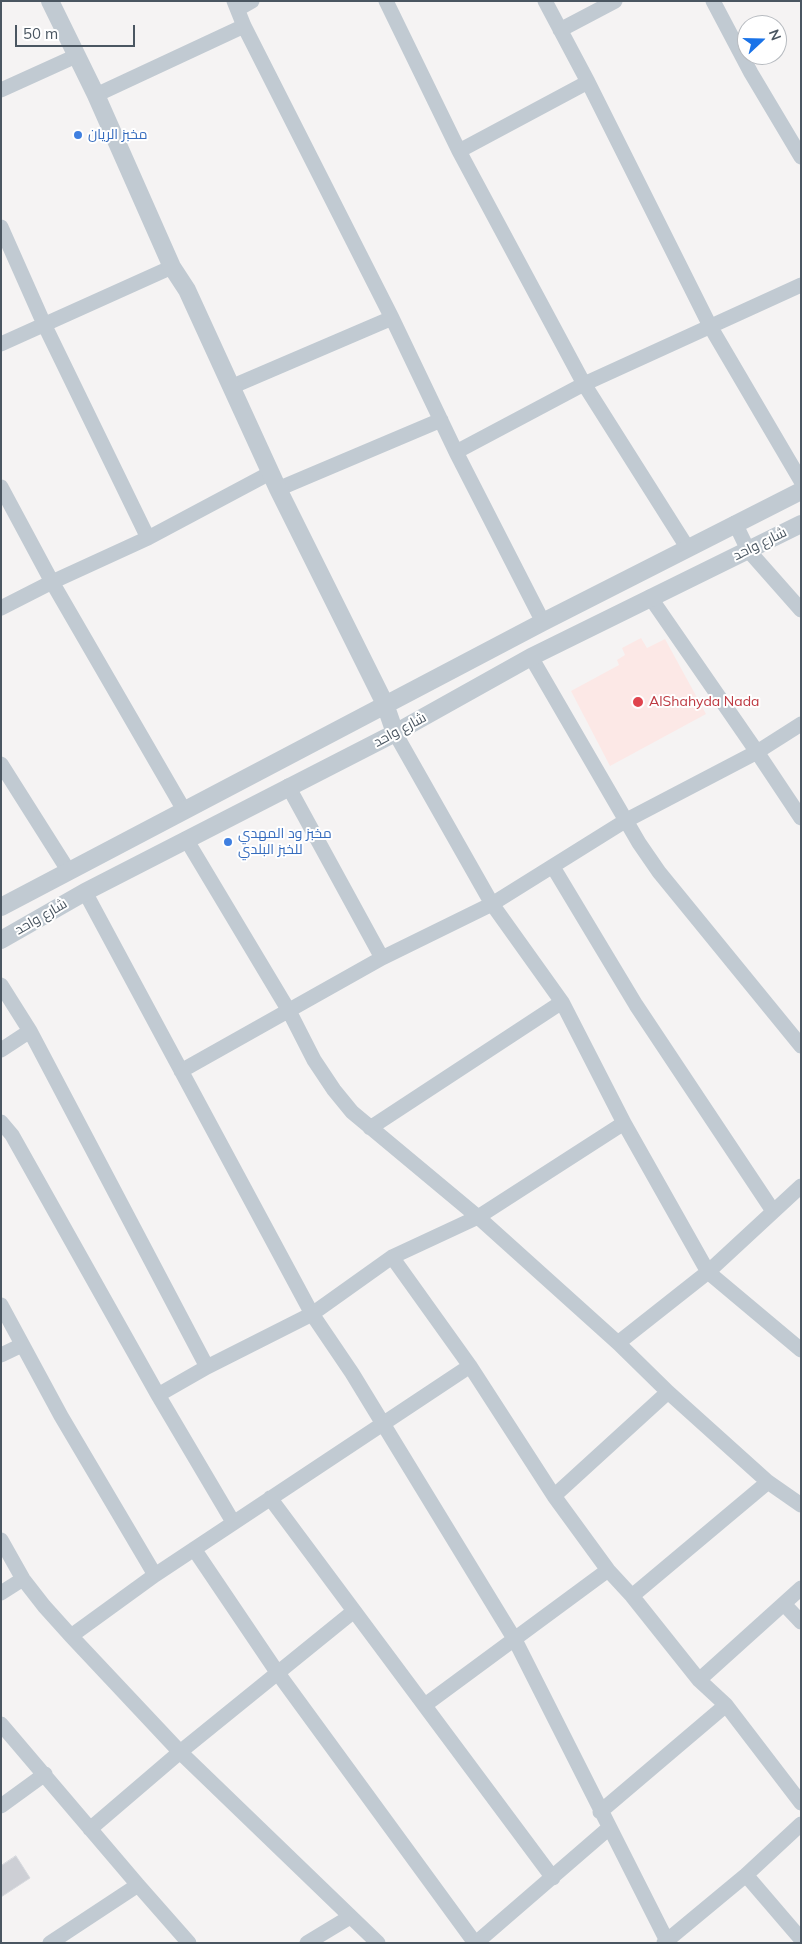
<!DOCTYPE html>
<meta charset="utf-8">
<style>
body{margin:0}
#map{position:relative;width:802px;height:1944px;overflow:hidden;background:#f5f3f3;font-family:Mulish,sans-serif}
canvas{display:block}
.frame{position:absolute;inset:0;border:2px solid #4a5661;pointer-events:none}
.north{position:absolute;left:737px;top:15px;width:50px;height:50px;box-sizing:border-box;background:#fff;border:1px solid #b7bbc0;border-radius:50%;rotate:69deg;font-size:14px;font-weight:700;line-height:20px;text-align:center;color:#4a5661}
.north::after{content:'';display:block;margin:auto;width:18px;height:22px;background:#1a73e8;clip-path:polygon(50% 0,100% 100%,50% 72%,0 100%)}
.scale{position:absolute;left:15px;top:25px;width:120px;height:22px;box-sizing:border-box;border:2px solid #4a5661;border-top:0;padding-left:6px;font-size:15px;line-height:18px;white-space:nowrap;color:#4a5661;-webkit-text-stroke:4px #fff;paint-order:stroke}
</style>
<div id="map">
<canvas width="802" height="1944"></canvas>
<div class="frame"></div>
<div class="north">N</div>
<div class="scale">50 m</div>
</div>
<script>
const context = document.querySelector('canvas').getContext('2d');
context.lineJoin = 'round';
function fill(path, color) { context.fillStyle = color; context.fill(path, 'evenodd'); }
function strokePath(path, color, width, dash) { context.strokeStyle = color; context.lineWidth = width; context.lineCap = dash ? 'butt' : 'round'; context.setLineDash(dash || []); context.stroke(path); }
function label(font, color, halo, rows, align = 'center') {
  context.font = font + ' Mulish,Cairo,sans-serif'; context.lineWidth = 4; context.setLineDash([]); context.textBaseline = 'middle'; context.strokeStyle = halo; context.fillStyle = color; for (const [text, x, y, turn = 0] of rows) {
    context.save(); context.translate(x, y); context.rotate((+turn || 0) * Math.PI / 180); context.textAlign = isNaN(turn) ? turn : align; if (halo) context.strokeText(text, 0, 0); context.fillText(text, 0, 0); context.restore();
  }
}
const medical = new Path2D(`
 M 641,638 L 647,648 L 665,639 L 706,714 L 610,766 L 571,691 L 619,665 L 617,660 L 625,655 L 622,648 Z`);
const building = new Path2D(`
 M 16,1856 L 30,1878 L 1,1897 L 1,1866 Z`);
const minor = new Path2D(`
 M 234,1 L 244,26 L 392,318 L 456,452 L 543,622
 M 386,1 L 459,151 L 584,384 L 687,547
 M 545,1 L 588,82 L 710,326 L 801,481
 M 713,1 L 751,73 L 801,157
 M 238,9 L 252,1
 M 560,30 L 615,1
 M 1,90 L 76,56
 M 96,95 L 244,26
 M 459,151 L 588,82
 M 1,227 L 44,324 L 148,538
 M 1,344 L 172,267
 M 231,387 L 392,318
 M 456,452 L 584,384 L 801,285
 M 1,487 L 52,582 L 184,810
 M 278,489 L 441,420
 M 735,523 L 748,550 L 801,610
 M 650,597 L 757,752 L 801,818
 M 1,608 L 52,582 L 148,538 L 270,473
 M 531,657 L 639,843 L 659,872 L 801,1046
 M 395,733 L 492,904 L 562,1002 L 624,1123 L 708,1272 L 801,1350
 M 1,764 L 68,870
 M 288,786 L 382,958
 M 186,839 L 289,1011 L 314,1060 L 334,1090 L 352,1112 L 478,1217 L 618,1343 L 668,1392 L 768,1482 L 801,1505
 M 553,867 L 636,1005 L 773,1211
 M 85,892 L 312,1314 L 352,1373 L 515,1640 L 668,1943
 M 1,985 L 30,1031 L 207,1367
 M 1,1050 L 30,1031
 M 181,1071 L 382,958 L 492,904 L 625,821 L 757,752 L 801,724
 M 1,1122 L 12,1135 L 158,1395 L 233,1522
 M 370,1128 L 562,1002
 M 392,1257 L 470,1366 L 554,1496 L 608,1570 L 632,1596 L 699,1680 L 726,1705 L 801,1803
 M 1,1305 L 61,1416 L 155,1575
 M 618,1343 L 708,1272 L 801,1186
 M 1,1355 L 22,1345
 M 158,1395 L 207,1367 L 312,1314 L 392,1257 L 478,1217 L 624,1123
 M 554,1496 L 668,1392
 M 270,1498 L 553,1878
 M 1,1540 L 23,1579 L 44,1606 L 71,1636 L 180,1752 L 378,1943
 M 194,1549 L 277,1672 L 475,1943
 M 1,1593 L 23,1579
 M 632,1596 L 768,1482
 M 784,1604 L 801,1622
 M 71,1636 L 155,1575 L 470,1366
 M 699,1680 L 801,1588
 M 425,1705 L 608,1570
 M 1,1724 L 138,1885 L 189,1943
 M 1,1806 L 45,1774
 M 600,1812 L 726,1705
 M 90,1829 L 180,1752 L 354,1611
 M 746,1875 L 801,1939
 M 50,1943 L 138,1885
 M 307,1943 L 350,1917
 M 476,1943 L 609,1828
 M 664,1943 L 746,1875 L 801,1824`);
const tertiary = new Path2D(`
 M 50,1 L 96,95 L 172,267 L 187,290 L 278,489 L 385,704 L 395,733
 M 1,907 L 543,622 L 801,491
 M 1,940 L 85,892 L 395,733 L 531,657 L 801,524`);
const markers = [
 [78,135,5,"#3f7fe0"],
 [638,702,6,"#e0444e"],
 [228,842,5,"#3f7fe0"]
];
const shopNames = [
 ["مخبز الريان",88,135],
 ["مخبز ود المهدي",238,834],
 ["للخبز البلدي",238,850]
];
const streetNames = [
 ["شارع واحد",760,544,-26],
 ["شارع واحد",400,730,-28],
 ["شارع واحد",41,917,-30]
];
const healthNames = [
 ["AlShahyda Nada",649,702]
];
fill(medical, '#fce8e6');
fill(building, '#cdcfd5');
strokePath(building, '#d7d9de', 1);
strokePath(minor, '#c1cad2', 15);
strokePath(tertiary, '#c1cad2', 18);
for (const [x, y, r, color] of markers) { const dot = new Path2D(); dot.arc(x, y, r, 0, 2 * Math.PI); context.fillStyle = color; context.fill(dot); strokePath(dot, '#fff', 2); }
label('14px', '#366cbe', '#fff', shopNames, 'left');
label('14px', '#4a5661', '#fff', streetNames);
label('14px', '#be3a42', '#fff', healthNames, 'left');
</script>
